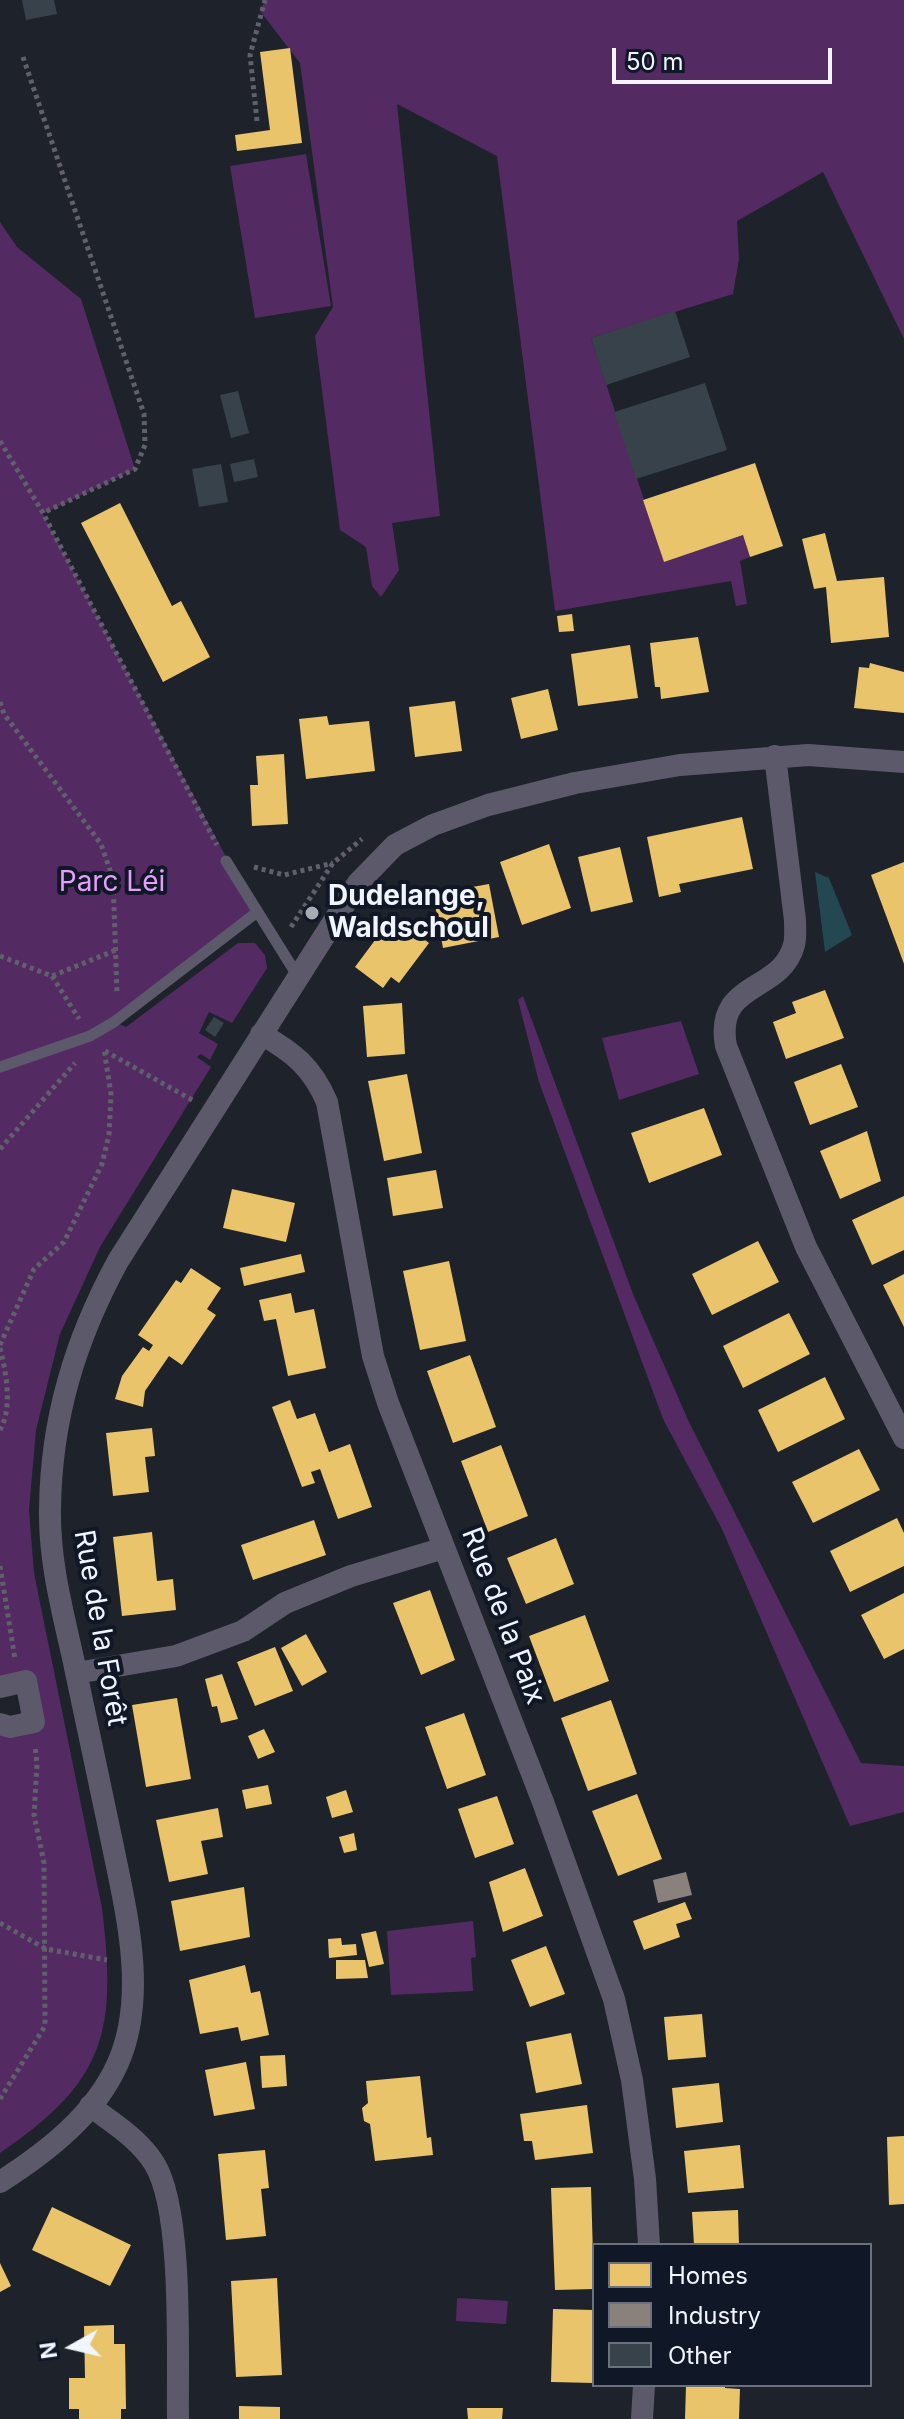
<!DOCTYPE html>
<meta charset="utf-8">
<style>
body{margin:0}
#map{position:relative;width:904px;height:2419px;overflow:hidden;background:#1e222b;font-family:Inter,sans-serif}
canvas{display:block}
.legend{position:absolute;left:592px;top:2243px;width:280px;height:144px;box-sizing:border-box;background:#101726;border:2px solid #6a707c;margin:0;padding:10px 14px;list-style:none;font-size:24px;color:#f0f5fe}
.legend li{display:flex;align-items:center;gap:16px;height:40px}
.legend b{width:40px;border:2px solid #6a707c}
.north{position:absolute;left:32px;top:2307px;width:80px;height:80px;-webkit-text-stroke:6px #101726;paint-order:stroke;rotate:262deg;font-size:22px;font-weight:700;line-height:32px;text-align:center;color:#f0f5fe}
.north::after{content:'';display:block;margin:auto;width:28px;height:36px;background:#f0f5fe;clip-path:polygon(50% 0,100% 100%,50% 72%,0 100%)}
.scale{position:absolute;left:612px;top:48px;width:220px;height:36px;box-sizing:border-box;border:4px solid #f0f5fe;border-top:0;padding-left:10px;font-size:24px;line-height:28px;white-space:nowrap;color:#f0f5fe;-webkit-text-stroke:6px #101726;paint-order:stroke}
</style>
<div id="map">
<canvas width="904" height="2419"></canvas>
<ul class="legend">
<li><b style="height:22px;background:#e9c46a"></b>Homes</li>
<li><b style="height:22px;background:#8a817c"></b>Industry</li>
<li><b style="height:22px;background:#37424b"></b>Other</li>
</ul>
<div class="north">N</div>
<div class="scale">50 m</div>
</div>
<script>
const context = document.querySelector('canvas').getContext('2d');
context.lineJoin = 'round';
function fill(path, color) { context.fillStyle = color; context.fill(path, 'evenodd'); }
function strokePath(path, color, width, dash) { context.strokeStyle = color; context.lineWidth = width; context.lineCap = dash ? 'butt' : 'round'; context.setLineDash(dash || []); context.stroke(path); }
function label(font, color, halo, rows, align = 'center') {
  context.font = font + ' Inter,sans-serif'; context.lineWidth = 8; context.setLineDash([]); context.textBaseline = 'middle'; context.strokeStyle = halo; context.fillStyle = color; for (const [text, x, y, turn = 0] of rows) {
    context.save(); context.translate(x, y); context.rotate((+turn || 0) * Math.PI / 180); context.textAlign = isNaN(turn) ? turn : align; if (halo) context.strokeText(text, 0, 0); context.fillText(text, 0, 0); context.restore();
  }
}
const green = new Path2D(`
 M 265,0 L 904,0 L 904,339 L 823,172 L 737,221 L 739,259 L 733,294 L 591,338 L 664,561 L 743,535 L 750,557 L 740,561 L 747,604 L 736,606 L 731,581 L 555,611 L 497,156 L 397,104 L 440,516 L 392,523 L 399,570 L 381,597 L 372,586 L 366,547 L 340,530 L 315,336 L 333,307 L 300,63 L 260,11 Z
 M 306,154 L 331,306 L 255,318 L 230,166 Z
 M 0,222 L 17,247 L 81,299 L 135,469 L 43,514 L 256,913 L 115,1022 L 126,1027 L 238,943 L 255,943 L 265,955 L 267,968 L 232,1023 L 209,1012 L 199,1033 L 218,1044 L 210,1060 L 201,1054 L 197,1057 L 211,1067 L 100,1247 L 60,1334 L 36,1430 L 29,1510 L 34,1573 L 102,1908 C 117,2032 106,2081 0,2153 L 0,1724 L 33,1722 L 26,1681 L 0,1687 Z
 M 523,996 L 633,1294 L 688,1420 L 861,1763 L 904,1766 L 904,1812 L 850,1826 L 722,1529 L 663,1419 L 539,1082 L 518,1000 Z
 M 681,1021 L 699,1074 L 619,1100 L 602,1038 Z
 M 473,1921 L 476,1957 L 471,1958 L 473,1991 L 391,1995 L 387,1931 Z
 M 457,2298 L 508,2301 L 506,2324 L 456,2321 Z`);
const water = new Path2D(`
 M 815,872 L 829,878 L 852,935 L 825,952 Z`);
const homes = new Path2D(`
 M 290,48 L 302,143 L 237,151 L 235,135 L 270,130 L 260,52 Z
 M 755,463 L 783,546 L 750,557 L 743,535 L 664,562 L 643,500 Z
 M 120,503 L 172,606 L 181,601 L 210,657 L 163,682 L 81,523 Z
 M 825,533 L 837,581 L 884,577 L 889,637 L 831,643 L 826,587 L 814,589 L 802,539 Z
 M 572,614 L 574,631 L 559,632 L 557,616 Z
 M 698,637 L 709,692 L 661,699 L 660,687 L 655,687 L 650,643 Z
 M 630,645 L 638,698 L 578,706 L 571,654 Z
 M 870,663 L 904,672 L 904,713 L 854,708 L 859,667 L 869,668 Z
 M 548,689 L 558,730 L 521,739 L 511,698 Z
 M 455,701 L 462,751 L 415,757 L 409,707 Z
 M 327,716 L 329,725 L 369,721 L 375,771 L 306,779 L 299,719 Z
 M 284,754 L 288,824 L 252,826 L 250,785 L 258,785 L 256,756 Z
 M 742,817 L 753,869 L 679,884 L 681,892 L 659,897 L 647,837 Z
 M 549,844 L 571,908 L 522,925 L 500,862 Z
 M 620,847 L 633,902 L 591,912 L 578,857 Z
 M 904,862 L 904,964 L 871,875 Z
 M 489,884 L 499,937 L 443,948 L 433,894 Z
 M 393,916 L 429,943 L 399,983 L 391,977 L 383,988 L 355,967 Z
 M 825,990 L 844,1038 L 786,1059 L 773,1022 L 796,1013 L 792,1002 Z
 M 402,1003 L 405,1054 L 367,1057 L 363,1006 Z
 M 841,1064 L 858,1107 L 810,1125 L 794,1082 Z
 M 407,1074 L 422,1153 L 384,1161 L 368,1081 Z
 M 704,1108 L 722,1155 L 649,1183 L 631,1133 Z
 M 867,1131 L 881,1181 L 840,1199 L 820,1151 Z
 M 436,1170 L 443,1208 L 393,1216 L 387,1178 Z
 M 232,1189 L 295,1203 L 286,1242 L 223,1228 Z
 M 904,1196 L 904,1250 L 872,1265 L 852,1220 Z
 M 758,1241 L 779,1282 L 712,1315 L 692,1274 Z
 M 301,1254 L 305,1272 L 244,1286 L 240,1268 Z
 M 449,1261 L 466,1341 L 420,1350 L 403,1271 Z
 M 191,1268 L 221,1288 L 207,1309 L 216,1315 L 182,1365 L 169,1356 L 145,1391 L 143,1407 L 115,1399 L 122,1376 L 143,1347 L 149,1351 L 153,1345 L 138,1335 L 176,1280 L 181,1283 Z
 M 904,1274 L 904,1327 L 883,1285 Z
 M 291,1293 L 295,1313 L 314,1309 L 326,1368 L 288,1376 L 276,1319 L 264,1321 L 259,1300 Z
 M 789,1313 L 810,1354 L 743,1388 L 723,1346 Z
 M 470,1355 L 496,1427 L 453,1443 L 427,1371 Z
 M 825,1377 L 845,1419 L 778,1452 L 758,1410 Z
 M 290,1400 L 297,1419 L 315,1413 L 329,1452 L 350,1444 L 372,1507 L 338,1519 L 320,1469 L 311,1472 L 315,1483 L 302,1487 L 272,1407 Z
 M 152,1428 L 155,1456 L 145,1457 L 149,1492 L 113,1496 L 106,1433 Z
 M 501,1445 L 528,1516 L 488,1532 L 461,1461 Z
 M 859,1449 L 880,1490 L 813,1523 L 792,1482 Z
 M 897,1518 L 904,1533 L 904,1566 L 850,1592 L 830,1551 Z
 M 314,1520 L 326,1555 L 253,1580 L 241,1545 Z
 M 152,1532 L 157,1581 L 173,1579 L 176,1610 L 122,1616 L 113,1537 Z
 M 556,1538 L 574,1584 L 526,1604 L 507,1558 Z
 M 430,1590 L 455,1660 L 421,1675 L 393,1603 Z
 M 904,1593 L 904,1649 L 884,1659 L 861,1615 Z
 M 585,1615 L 609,1681 L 554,1702 L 529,1636 Z
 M 306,1634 L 327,1672 L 302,1686 L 281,1648 Z
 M 275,1647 L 293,1691 L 255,1706 L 237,1662 Z
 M 222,1674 L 238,1719 L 221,1723 L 217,1706 L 212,1707 L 205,1679 Z
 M 177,1698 L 191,1779 L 146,1787 L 132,1705 Z
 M 611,1700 L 637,1774 L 588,1791 L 561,1718 Z
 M 464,1713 L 486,1775 L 447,1789 L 425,1727 Z
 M 264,1729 L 275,1752 L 258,1759 L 248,1736 Z
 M 268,1785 L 272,1804 L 246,1809 L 242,1790 Z
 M 346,1790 L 353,1812 L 332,1818 L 326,1797 Z
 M 637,1794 L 662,1859 L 618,1876 L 592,1811 Z
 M 497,1796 L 514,1844 L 475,1858 L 458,1809 Z
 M 218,1808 L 223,1837 L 201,1841 L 208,1874 L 169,1882 L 156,1820 Z
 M 354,1833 L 357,1850 L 344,1853 L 339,1837 Z
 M 525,1868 L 543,1916 L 503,1932 L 489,1882 Z
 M 244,1887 L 250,1937 L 180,1951 L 171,1901 Z
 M 685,1902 L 692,1919 L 676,1924 L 680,1937 L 644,1950 L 633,1921 Z
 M 376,1931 L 384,1964 L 369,1967 L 361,1934 Z
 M 341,1938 L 342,1945 L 356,1944 L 357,1955 L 329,1958 L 328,1939 Z
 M 546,1946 L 565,1994 L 530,2007 L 511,1960 Z
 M 336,1960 L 365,1960 L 368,1978 L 336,1979 Z
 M 245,1965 L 251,1993 L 260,1991 L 269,2035 L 241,2041 L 238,2027 L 200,2034 L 189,1980 Z
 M 702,2014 L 706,2057 L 668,2060 L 664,2017 Z
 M 571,2033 L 582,2084 L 536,2093 L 526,2042 Z
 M 285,2055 L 287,2086 L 262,2088 L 260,2056 Z
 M 246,2062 L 255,2109 L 214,2116 L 205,2070 Z
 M 420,2076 L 427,2138 L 431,2137 L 433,2155 L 375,2161 L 370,2124 L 364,2121 L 362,2108 L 368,2103 L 366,2081 Z
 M 719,2083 L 723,2122 L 676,2128 L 672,2088 Z
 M 587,2105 L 593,2153 L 535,2160 L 532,2141 L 524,2141 L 520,2114 Z
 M 904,2136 L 904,2204 L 889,2205 L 887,2137 Z
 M 740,2145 L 744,2188 L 688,2193 L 684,2151 Z
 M 265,2150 L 269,2188 L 261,2189 L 266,2236 L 226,2240 L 218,2154 Z
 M 591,2187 L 594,2289 L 555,2290 L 551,2188 Z
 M 52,2207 L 131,2245 L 110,2286 L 32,2250 Z
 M 738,2210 L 739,2245 L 694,2245 L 692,2212 Z
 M 0,2263 L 11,2286 L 0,2292 Z
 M 277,2278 L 282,2375 L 236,2377 L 231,2281 Z
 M 553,2309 L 594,2310 L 594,2383 L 551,2382 Z
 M 114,2325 L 114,2344 L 125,2344 L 126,2409 L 121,2409 L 121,2419 L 79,2419 L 79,2409 L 69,2409 L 69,2378 L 85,2378 L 84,2326 Z
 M 686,2385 L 725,2385 L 725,2388 L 740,2389 L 739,2419 L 685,2419 Z
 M 239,2406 L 280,2407 L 280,2419 L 239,2419 Z
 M 467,2408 L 503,2408 L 502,2419 L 468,2419 Z`);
const industry = new Path2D(`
 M 686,1872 L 692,1895 L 658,1903 L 653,1880 Z`);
const building = new Path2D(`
 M 22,0 L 54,0 L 57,14 L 26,20 Z
 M 675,311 L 690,357 L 606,385 L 591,338 Z
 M 705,383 L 727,450 L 636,479 L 614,412 Z
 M 238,391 L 249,433 L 231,438 L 220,395 Z
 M 254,459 L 258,477 L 234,482 L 230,464 Z
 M 221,464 L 228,502 L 199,507 L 192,469 Z
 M 214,1017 L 224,1023 L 215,1037 L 205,1030 Z`);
const path = new Path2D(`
 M 23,57 L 144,414 L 145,445 L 135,469 L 43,513
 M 257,121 L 250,55 L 265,0
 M 0,441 L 43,513 L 217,845
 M 0,702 L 4,714 L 101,844 L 113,879 L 117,993
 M 254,867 L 284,875 L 333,863
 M 291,927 L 333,863 L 362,839
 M 0,956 L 52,976 L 116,950
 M 52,976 L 79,1019
 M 105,1051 L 194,1101
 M 0,1149 L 75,1063
 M 0,1345 L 34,1269 L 64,1242 L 102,1164 L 109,1135 L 111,1094 L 104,1049
 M 0,1348 C 6,1372 13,1407 0,1430
 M 0,1566 L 15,1659
 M 0,1923 L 46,1949 L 107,1960
 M 0,2099 L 45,2026 L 44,1863 L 34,1815 L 37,1764 L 35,1746`);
const lane = new Path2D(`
 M 226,861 L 297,975
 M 0,1067 L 90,1036 L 114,1022 L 256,913`);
const street = new Path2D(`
 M 775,756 L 795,920 C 795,928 796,938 794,945 C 781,994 714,980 726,1046 L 806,1247 L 904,1438
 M 261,1034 C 293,1052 312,1067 327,1102 L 373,1356 L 388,1403 L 543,1802 L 614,1999 L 632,2080 L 645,2179 L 649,2245
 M 76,1673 L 176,1656 L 243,1631 L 285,1603 L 351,1576 L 444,1548
 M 0,1687 L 26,1681 L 34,1722 L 10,1727 L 0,1724
 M 90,2106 C 113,2123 139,2139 154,2163 C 184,2210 177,2359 178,2419
 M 0,2182 C 47,2152 95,2115 118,2063 C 148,1995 126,1911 112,1842 C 99,1781 86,1720 73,1658 C 62,1609 49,1560 50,1509 C 51,1419 75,1340 118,1261 L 358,883 L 395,845 L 433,825 L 488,805 L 575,783 L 680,765 L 808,755 L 904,762
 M 642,2419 L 644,2385`);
const markers = [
 [312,913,8,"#a6abb4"]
];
const parkNames = [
 ["Parc Léi",112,883]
];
const poiNames = [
 ["Dudelange,",328,897],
 ["Waldschoul",328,929]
];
const streetNames = [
 ["Rue de la Paix",503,1616,69],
 ["Rue de la Forêt",100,1628,80]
];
fill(green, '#542a62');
fill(water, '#234852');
fill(homes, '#e9c46a');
fill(industry, '#8a817c');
fill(building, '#37424b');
strokePath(path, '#60606c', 5, [4, 4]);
strokePath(lane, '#5c5a6a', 11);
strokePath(street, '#5c5a6a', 22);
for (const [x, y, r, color] of markers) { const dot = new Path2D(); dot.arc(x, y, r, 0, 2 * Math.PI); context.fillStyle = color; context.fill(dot); strokePath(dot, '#101726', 3); }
label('28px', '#e69efd', '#101726', parkNames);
label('bold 28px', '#f0f5fe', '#101726', poiNames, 'left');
label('28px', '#f0f5fe', '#101726', streetNames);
</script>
